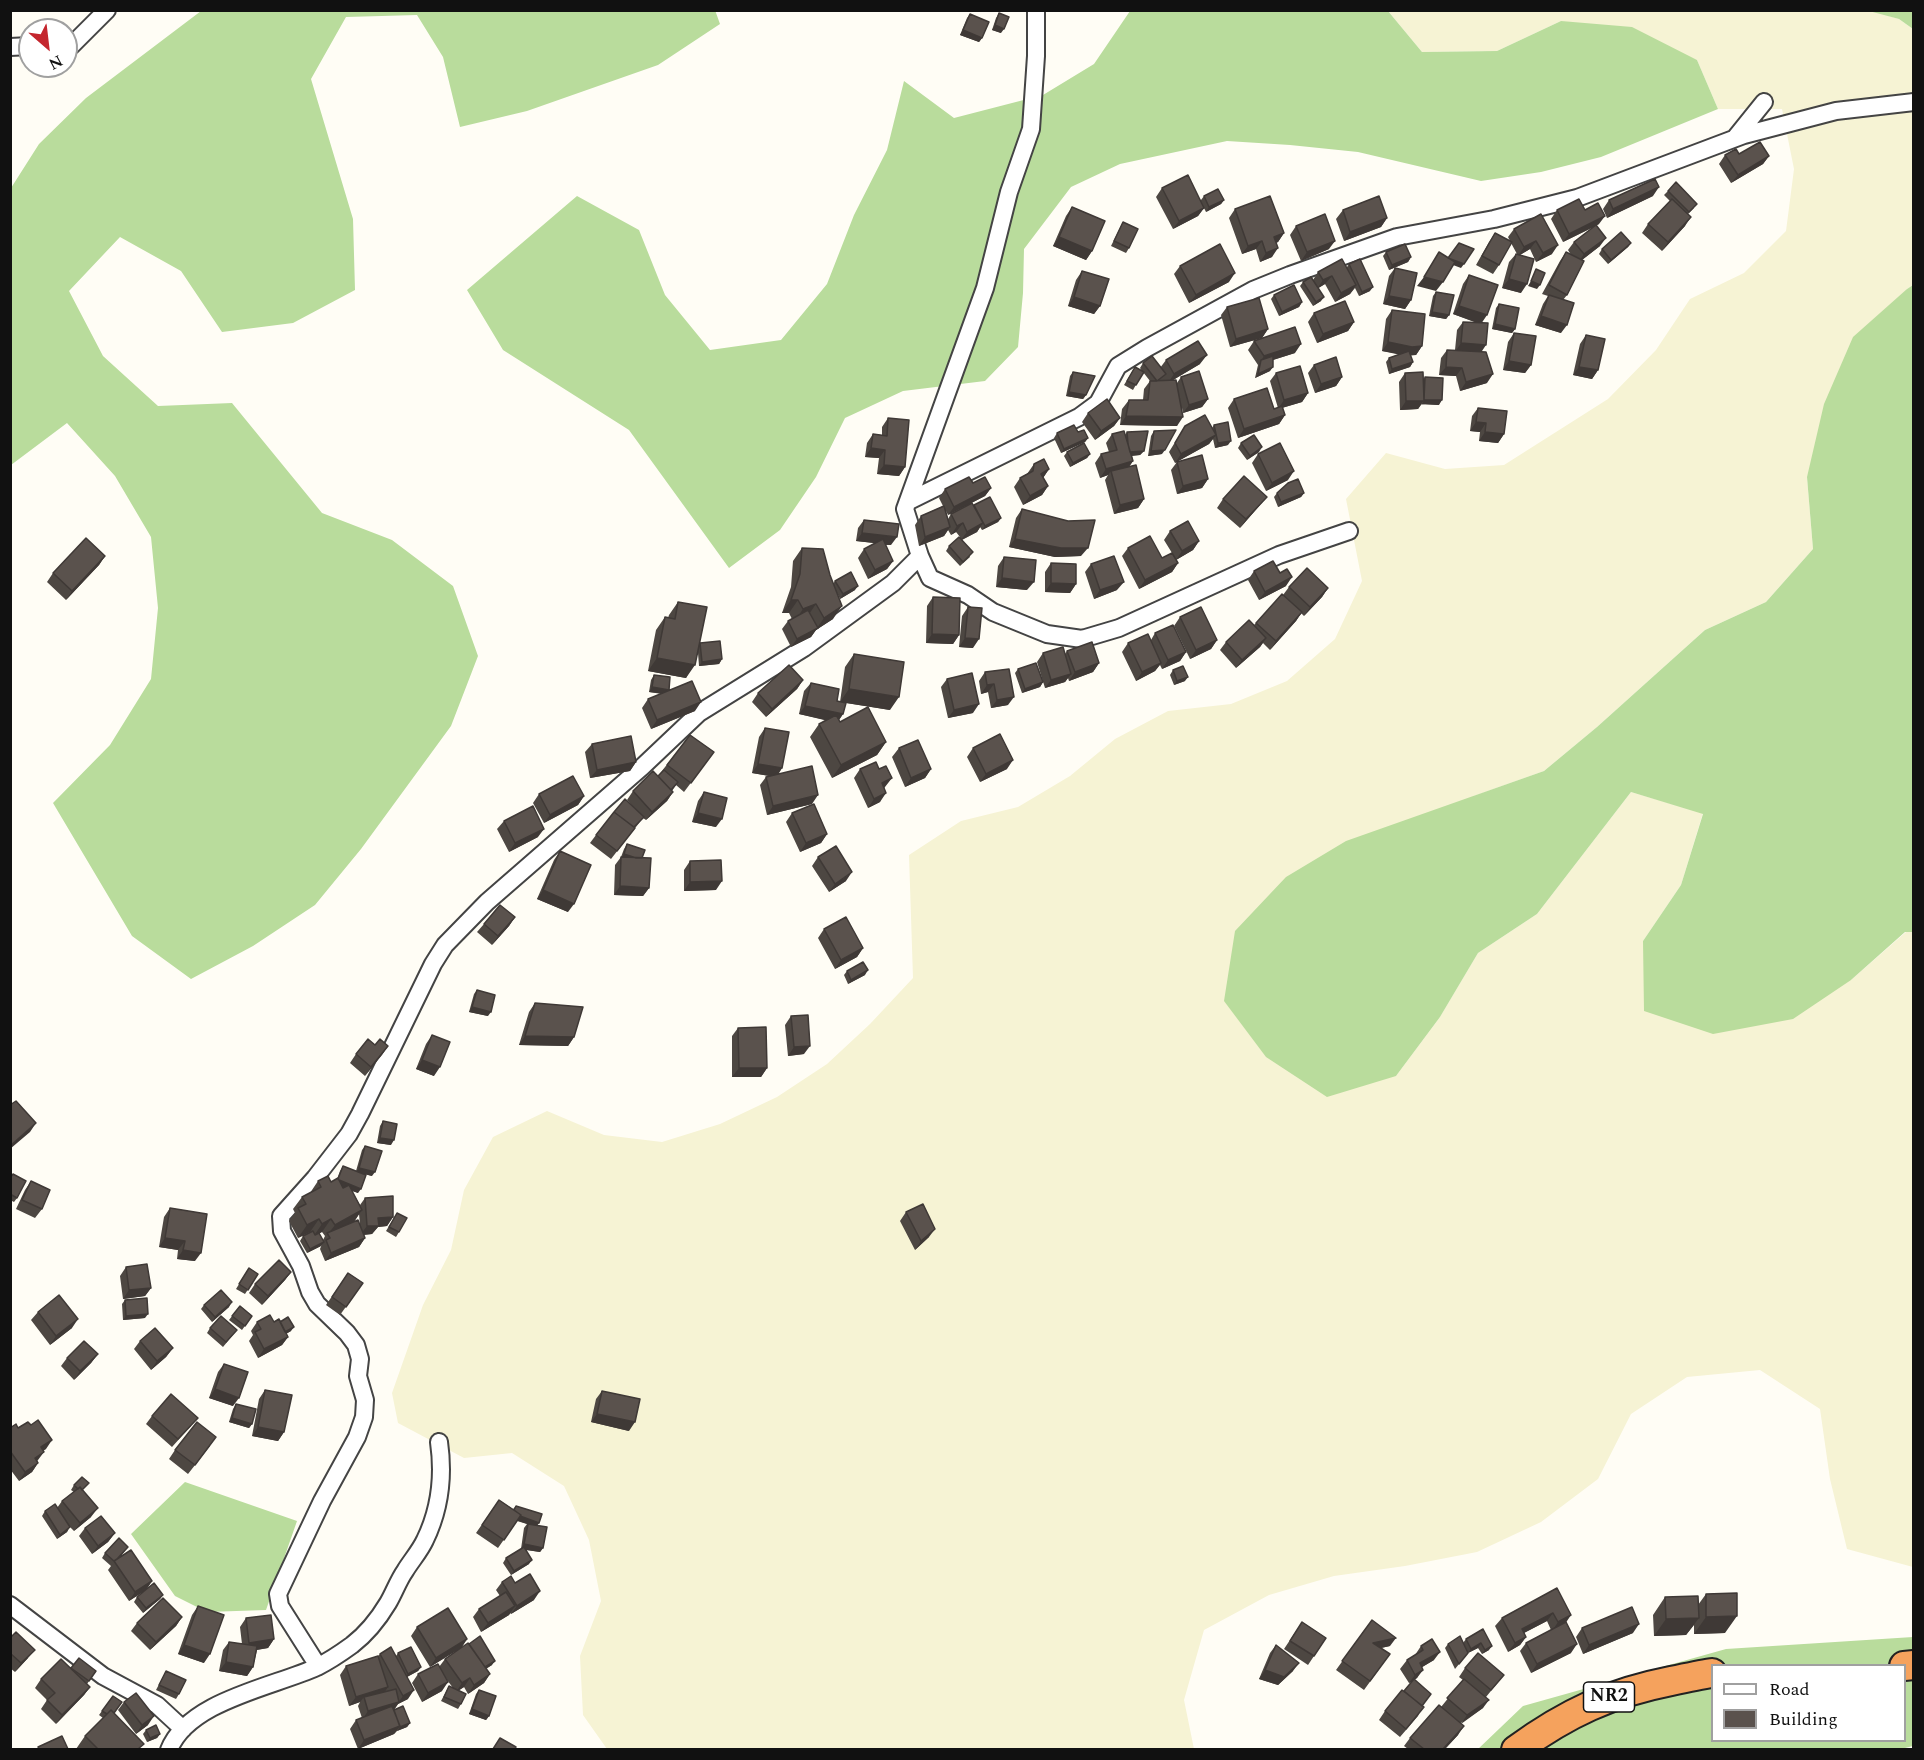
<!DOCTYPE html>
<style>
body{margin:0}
#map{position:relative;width:1924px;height:1760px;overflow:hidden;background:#fffdf5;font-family:Spectral,serif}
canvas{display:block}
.frame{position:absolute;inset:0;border:12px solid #111;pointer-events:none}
.legend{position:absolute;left:1711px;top:1664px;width:195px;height:78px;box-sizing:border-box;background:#fff;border:2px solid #a0a0a0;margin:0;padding:8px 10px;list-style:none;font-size:18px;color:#111}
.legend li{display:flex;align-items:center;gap:12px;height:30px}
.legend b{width:30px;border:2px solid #a0a0a0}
.north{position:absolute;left:18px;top:18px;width:60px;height:60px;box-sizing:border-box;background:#fff;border:2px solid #a0a0a0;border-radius:50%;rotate:152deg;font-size:16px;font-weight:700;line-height:24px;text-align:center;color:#111}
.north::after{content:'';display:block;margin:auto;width:21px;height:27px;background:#c4262e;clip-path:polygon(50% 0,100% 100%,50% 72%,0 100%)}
</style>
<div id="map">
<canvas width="1924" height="1760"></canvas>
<div class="frame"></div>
<ul class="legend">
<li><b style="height:8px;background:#fff"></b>Road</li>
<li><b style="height:16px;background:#5a524d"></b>Building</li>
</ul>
<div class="north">N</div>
</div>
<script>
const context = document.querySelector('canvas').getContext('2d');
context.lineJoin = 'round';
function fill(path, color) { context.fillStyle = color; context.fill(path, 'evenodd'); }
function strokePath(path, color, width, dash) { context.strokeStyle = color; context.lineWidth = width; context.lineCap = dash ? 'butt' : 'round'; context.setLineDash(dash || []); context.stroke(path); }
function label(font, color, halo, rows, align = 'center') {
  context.font = font + ' Spectral,serif'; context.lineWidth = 6; context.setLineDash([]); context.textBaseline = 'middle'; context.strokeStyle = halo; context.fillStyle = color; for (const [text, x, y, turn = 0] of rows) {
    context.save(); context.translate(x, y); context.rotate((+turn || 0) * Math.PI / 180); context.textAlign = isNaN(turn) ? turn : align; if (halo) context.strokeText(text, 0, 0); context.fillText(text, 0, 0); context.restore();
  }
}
const farmland = new Path2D(`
 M 1869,10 L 1899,19 L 1913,29 L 1913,285 L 1907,289 L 1807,477 L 1813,549 L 1766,602 L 1705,630 L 1597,727 L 1544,771 L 1474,796 L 1396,1076 L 1440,1017 L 1478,953 L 1537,914 L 1631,792 L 1703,813 L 1681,885 L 1643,941 L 1851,980 L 1906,932 L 1913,932 L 1913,1567 L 1847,1549 L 1830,1479 L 1820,1409 L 1760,1370 L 1687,1377 L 1631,1414 L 1598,1479 L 1541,1522 L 1477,1552 L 1405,1566 L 1334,1576 L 1269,1595 L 1204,1630 L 1184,1700 L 1194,1749 L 607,1749 L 583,1715 L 580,1656 L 601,1601 L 589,1540 L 564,1486 L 512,1453 L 464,1458 L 398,1423 L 392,1393 L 423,1305 L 451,1250 L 464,1190 L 493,1137 L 547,1111 L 604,1135 L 662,1142 L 720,1124 L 777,1097 L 827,1064 L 870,1024 L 913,978 L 909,855 L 961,821 L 1018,807 L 1070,776 L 1115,739 L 1168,711 L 1231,704 L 1287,681 L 1335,639 L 1362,581 L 1346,499 L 1386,453 L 1445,469 L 1504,465 L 1608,399 L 1656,350 L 1690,299 L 1744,273 L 1786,231 L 1794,169 L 1782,109 L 1718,109 L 1697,60 L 1561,21 L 1497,51 L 1422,52 L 1388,11 Z`);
const forest = new Path2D(`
 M 201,11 L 715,10 L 720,24 L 658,65 L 527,111 L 460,127 L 443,57 L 417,15 L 346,17 L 311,79 L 353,219 L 355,290 L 293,323 L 222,332 L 181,271 L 120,237 L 69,291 L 103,356 L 158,406 L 232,403 L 322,513 L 392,540 L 453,586 L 478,656 L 451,726 L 361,849 L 315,905 L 253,946 L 191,979 L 132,936 L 53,803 L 110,745 L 151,679 L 158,608 L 151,537 L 115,476 L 67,423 L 11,465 L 11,188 L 39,144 L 86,98 Z
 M 1130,11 L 1388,11 L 1422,52 L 1497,51 L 1561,21 L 1632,27 L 1697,60 L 1718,109 L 1601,157 L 1541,172 L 1481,181 L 1358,152 L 1290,145 L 1227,141 L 1120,164 L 1071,187 L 1024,249 L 1023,293 L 1018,347 L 985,381 L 903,391 L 845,418 L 816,477 L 780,530 L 729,568 L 629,430 L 503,350 L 467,290 L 577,196 L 639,230 L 665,295 L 710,350 L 781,340 L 827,284 L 854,215 L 887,150 L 904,81 L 954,118 L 1043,95 L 1094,64 Z
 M 1869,11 L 1913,11 L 1913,29 L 1899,19 Z
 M 1913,285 L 1913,932 L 1905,932 L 1851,980 L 1793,1019 L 1713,1034 L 1644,1011 L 1643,941 L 1681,885 L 1703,814 L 1631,792 L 1537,914 L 1478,953 L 1440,1017 L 1396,1076 L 1327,1097 L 1266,1057 L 1224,1001 L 1235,931 L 1286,877 L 1346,841 L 1544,771 L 1597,727 L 1705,630 L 1766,602 L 1813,549 L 1807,477 L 1824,404 L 1853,337 L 1907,289 Z
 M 185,1482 L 297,1521 L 266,1610 L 207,1612 L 175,1596 L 131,1534 Z
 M 1913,1637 L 1913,1746 L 1897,1750 L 1477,1750 L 1523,1706 L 1726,1649 ZM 1712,1666 L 1904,1666 L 1904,1740 L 1712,1740 Z`);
const street = new Path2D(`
 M 1036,10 L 1036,56 L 1031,129 L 1009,192 L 985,288 L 905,509 L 920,556 L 930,578 L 968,595 L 993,612 L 1047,634 L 1082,639 L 1119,628 L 1279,555 L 1349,531
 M 66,46 L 71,46 L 107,10
 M 10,47 L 30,46
 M 1735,138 L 1764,102
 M 909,501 L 1079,417 L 1098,403 L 1118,366 L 1147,348 L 1253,290 L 1290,275 L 1397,237 L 1494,219 L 1577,198 L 1744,135 L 1836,111 L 1914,102
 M 10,1605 L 103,1676 L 157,1705 L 183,1729
 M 318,1666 L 280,1606 L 278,1594 L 322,1501 L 357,1437 L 364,1417 L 365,1400 L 358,1376 L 360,1359 L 356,1345 L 347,1333 L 317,1304 L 310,1292 L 301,1266 L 282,1231 L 281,1216 L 315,1178 L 349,1134 L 360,1114 L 433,964 L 445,945 L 487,902 L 642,767 L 699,713 L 804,648 L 893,583 L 920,556
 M 169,1750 C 188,1701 273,1687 317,1667 C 329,1661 341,1653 352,1645 C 365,1635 379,1618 388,1603 C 394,1593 398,1581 405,1571 C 411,1561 420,1551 425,1540 C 440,1509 444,1477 439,1442`);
const highway = new Path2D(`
 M 1904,1666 L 1914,1665
 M 1516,1750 C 1567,1713 1610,1693 1671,1681 C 1685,1678 1699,1675 1712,1673`);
const wall = new Path2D(`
 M 999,13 L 1001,33 L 992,30 L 996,18 Z
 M 970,14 L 982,38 L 979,42 L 960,35 L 967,18 Z
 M 1739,154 L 1769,156 L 1763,164 L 1731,183 L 1719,164 L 1725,155 Z
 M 1162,188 L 1201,200 L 1204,196 L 1224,200 L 1221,204 L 1206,212 L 1204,208 L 1198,216 L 1173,229 L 1156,197 Z
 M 1668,191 L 1694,208 L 1688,214 L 1685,226 L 1662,251 L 1642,233 L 1648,224 L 1670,201 L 1664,195 Z
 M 1653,196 L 1607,218 L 1603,209 L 1609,200 Z
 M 1072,207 L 1092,251 L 1086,260 L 1053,246 L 1066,216 Z
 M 1235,209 L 1284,233 L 1278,242 L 1276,243 L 1272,257 L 1260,262 L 1256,249 L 1242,254 L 1229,218 Z
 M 1343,210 L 1387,218 L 1381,227 L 1344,241 L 1336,219 Z
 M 1557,210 L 1585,210 L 1599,224 L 1597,225 L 1600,246 L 1582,260 L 1567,295 L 1563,300 L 1561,333 L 1535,325 L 1543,304 L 1548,296 L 1542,294 L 1560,261 L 1566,252 L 1571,255 L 1568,250 L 1574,242 L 1594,227 L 1563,242 L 1551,219 Z
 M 1541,214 L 1552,254 L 1536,262 L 1530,249 L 1520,255 L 1521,293 L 1502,288 L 1509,262 L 1516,254 L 1517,254 L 1511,243 L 1499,265 L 1493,274 L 1476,265 L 1489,242 L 1495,233 L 1510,241 L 1508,237 L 1514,229 Z
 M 1123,222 L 1129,248 L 1126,253 L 1111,246 Z
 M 1296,226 L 1329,249 L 1301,261 L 1290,235 Z
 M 1631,243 L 1628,247 L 1608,264 L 1599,254 L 1602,249 Z
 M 1386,252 L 1411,257 L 1408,262 L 1389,270 L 1383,256 Z
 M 1349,264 L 1370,291 L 1359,296 L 1355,288 L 1350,294 L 1335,302 L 1325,284 L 1318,288 L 1321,301 L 1313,306 L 1300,286 L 1303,282 L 1313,280 L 1318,272 L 1347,267 Z
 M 1180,266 L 1229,282 L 1189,303 L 1174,274 Z
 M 1395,268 L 1411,300 L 1405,309 L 1383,304 L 1389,276 Z
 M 1082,271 L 1100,306 L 1094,314 L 1068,306 L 1076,280 Z
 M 1469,275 L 1482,323 L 1482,352 L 1487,383 L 1460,391 L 1456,376 L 1439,375 L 1441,358 L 1447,350 L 1455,350 L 1457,330 L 1463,322 L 1477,323 L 1453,314 L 1463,284 Z
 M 1436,292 L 1449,315 L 1446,319 L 1429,316 L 1433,296 Z
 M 1274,295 L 1302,302 L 1299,307 L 1279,316 L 1271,299 Z
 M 1499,304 L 1515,329 L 1512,333 L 1492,329 L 1496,308 Z
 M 1227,307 L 1268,329 L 1262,338 L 1230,347 L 1221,315 Z
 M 1392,310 L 1422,346 L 1416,355 L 1410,355 L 1413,362 L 1410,367 L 1389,374 L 1386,362 L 1389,358 L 1400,354 L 1382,351 L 1386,319 Z
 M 1314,313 L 1354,322 L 1348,331 L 1317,343 L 1308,322 Z
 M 1514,333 L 1531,365 L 1525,373 L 1503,370 L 1508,342 Z
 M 1586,335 L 1598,370 L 1592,379 L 1573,375 L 1580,344 Z
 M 1254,341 L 1295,353 L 1273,360 L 1270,371 L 1255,378 L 1258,365 L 1248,350 Z
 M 1166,360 L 1200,364 L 1173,380 L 1177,383 L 1181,377 L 1208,399 L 1202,407 L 1183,413 L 1182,408 L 1177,426 L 1120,425 L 1122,409 L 1129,400 L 1143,400 L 1144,389 L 1150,381 L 1143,372 L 1133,390 L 1124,385 L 1135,367 L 1142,371 L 1140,368 L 1143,363 L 1160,368 Z
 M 1314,365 L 1342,377 L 1336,386 L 1315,393 L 1308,373 Z
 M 1073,372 L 1086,395 L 1083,399 L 1066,396 L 1070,376 Z
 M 1276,373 L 1308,393 L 1302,402 L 1282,408 L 1285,415 L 1279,424 L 1238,438 L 1228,408 L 1234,399 L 1274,409 L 1278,408 L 1270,381 Z
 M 1405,373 L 1423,380 L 1425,377 L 1439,405 L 1421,404 L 1418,409 L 1400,410 L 1399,382 Z
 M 1478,408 L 1504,434 L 1498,443 L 1479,441 L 1480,432 L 1470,431 L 1472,416 Z
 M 1088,413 L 1120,418 L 1114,426 L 1095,440 L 1082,422 Z
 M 888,418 L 905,467 L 899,476 L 877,474 L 879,458 L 865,457 L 867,443 L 873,434 L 882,435 L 882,427 Z
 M 1214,425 L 1228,445 L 1215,448 L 1213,439 L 1209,444 L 1178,461 L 1208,479 L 1202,488 L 1177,494 L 1171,470 L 1177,462 L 1175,463 L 1169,452 L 1185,426 L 1212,428 Z
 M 1154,431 L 1162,454 L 1148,456 L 1151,436 Z
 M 1078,432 L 1088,438 L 1085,442 L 1061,453 L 1054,438 L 1057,433 Z
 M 1127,432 L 1144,451 L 1140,455 L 1132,456 L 1133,461 L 1129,467 L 1144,499 L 1138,508 L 1114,514 L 1105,480 L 1108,475 L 1100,478 L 1095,463 L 1101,454 L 1109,452 L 1106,443 L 1112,434 L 1125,435 Z
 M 1241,443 L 1259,452 L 1247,460 L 1238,448 Z
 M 1067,452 L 1090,454 L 1087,458 L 1070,467 L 1064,456 Z
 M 1258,454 L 1288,480 L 1266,491 L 1252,463 Z
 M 1034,464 L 1049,469 L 1043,478 L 1048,486 L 1042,495 L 1023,505 L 1014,487 L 1020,478 L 1027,474 Z
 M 973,483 L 991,488 L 985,496 L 948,515 L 946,511 L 948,519 L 951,514 L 974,506 L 1001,518 L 998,522 L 982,530 L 980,527 L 977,532 L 962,540 L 970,557 L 960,566 L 946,551 L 949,546 L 960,537 L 956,532 L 951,535 L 948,530 L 944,536 L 919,546 L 915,525 L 921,516 L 943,506 L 939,498 L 945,489 Z
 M 1277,493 L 1304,493 L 1301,497 L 1278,507 L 1274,497 Z
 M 1223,499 L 1260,505 L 1240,528 L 1217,508 Z
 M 1022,509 L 1081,556 L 1055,557 L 1009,547 L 1016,518 Z
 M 864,520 L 891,545 L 885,545 L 893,561 L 887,569 L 868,579 L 858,558 L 864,549 L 875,543 L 856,541 L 858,528 Z
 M 1170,531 L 1199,541 L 1193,550 L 1176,560 L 1178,563 L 1172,572 L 1139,589 L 1122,556 L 1128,548 L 1162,558 L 1172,553 L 1164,540 Z
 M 802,548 L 830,575 L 833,584 L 835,581 L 855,590 L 840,599 L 836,591 L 833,619 L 816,630 L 811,637 L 791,647 L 782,629 L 788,621 L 792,619 L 789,613 L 782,613 L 791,587 L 793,561 Z
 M 105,556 L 99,565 L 66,600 L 47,582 L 53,573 Z
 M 1004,557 L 1027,590 L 996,587 L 998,566 Z
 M 1051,563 L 1076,584 L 1070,593 L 1045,592 L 1045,572 Z
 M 1091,564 L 1117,590 L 1094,599 L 1085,572 Z
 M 1254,571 L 1286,586 L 1259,600 L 1248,580 Z
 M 1289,587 L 1328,588 L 1322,597 L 1304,616 L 1301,613 L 1296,621 L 1270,650 L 1263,643 L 1260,647 L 1236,668 L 1220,650 L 1226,642 L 1254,625 L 1283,595 Z
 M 933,597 L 959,635 L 953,644 L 926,643 L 927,606 Z
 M 678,602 L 699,644 L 700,643 L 722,659 L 719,664 L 699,666 L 698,653 L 686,678 L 648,671 L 656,630 L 665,617 L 668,618 L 669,615 Z
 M 968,607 L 973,648 L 959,647 L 962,616 Z
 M 1180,617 L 1217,640 L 1211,649 L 1190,659 L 1174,626 Z
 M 1155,633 L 1186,652 L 1180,661 L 1162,669 L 1160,665 L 1155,671 L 1136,681 L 1122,652 L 1128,643 L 1151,640 Z
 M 1067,651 L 1099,663 L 1093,672 L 1069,681 L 1068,678 L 1065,682 L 1045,688 L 1037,662 L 1043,653 L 1065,654 Z
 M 854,654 L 890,710 L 840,702 L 843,714 L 839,720 L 840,722 L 886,742 L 877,755 L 832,778 L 810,737 L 819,724 L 826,720 L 799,714 L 804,691 L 811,683 L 837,701 L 840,702 L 845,667 Z
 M 1009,669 L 1008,705 L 991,708 L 988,692 L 981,694 L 979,681 L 985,672 Z
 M 1018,669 L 1043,682 L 1040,687 L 1022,693 L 1015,673 Z
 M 1173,670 L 1185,681 L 1174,685 L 1170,675 Z
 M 654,675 L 669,690 L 668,691 L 695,711 L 651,729 L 642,708 L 648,699 L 662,694 L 649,692 L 651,680 Z
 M 947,679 L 973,713 L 948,718 L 941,687 Z
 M 803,680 L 797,689 L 766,717 L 752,702 L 758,693 Z
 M 765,728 L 782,768 L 779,773 L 812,804 L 767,815 L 760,785 L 766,777 L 769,776 L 752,773 L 759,737 Z
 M 690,735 L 714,752 L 684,792 L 676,785 L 672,791 L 673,792 L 667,801 L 646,820 L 643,818 L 611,859 L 590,843 L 596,835 L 635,809 L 627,800 L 633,791 L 658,776 Z
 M 592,744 L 636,762 L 630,771 L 590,778 L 585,752 Z
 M 899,748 L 931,769 L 925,778 L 905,787 L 892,757 Z
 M 973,748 L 1007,769 L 980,782 L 967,757 Z
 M 860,769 L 885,787 L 884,788 L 880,802 L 868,808 L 854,778 Z
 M 704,792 L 716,827 L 692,822 L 698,801 Z
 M 539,794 L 584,796 L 578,805 L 544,823 L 533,803 Z
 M 792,813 L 827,834 L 821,843 L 800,852 L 786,822 Z
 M 504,821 L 538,837 L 509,852 L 497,829 Z
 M 627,844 L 642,858 L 649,888 L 643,896 L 614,895 L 615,865 L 621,857 L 624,849 Z
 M 560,851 L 568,912 L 537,899 L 554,860 Z
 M 818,857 L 846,881 L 829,892 L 812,866 Z
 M 690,861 L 716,890 L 684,891 L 684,870 Z
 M 515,917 L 509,926 L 492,945 L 477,932 L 484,924 Z
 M 824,929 L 863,948 L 857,957 L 835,969 L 818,938 Z
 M 847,971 L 865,975 L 848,984 L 844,975 Z
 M 477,990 L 488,1016 L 469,1012 L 474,994 Z
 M 535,1003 L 574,1037 L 568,1046 L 519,1045 L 529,1012 Z
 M 791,1016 L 804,1054 L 788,1056 L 785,1025 Z
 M 738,1028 L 767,1068 L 761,1077 L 732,1077 L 732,1036 Z
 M 432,1035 L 434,1076 L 416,1069 L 426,1044 Z
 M 375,1045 L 388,1046 L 365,1076 L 350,1063 L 356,1054 Z
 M 383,1121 L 391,1145 L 377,1143 L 380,1126 Z
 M 365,1146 L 372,1176 L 361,1173 L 358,1193 L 352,1191 L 360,1205 L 365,1198 L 393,1217 L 387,1226 L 378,1227 L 372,1234 L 364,1235 L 365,1238 L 359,1247 L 325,1261 L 320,1249 L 322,1244 L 321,1246 L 307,1253 L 300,1241 L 303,1236 L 311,1232 L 310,1232 L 298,1238 L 289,1221 L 295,1213 L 293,1209 L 302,1197 L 310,1193 L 318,1181 L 331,1182 L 337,1179 L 340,1171 L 343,1166 L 356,1171 L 362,1150 ZM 359,1214 L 360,1225 L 354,1222 ZM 322,1232 L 325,1236 L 323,1240 L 319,1233 Z
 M 10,1177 L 17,1198 L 14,1202 L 10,1200 Z
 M 31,1181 L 42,1209 L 35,1218 L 16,1209 L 25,1190 Z
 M 170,1208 L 195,1261 L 177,1259 L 178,1250 L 159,1247 L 164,1217 Z
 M 906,1212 L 929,1237 L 915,1250 L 900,1221 Z
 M 397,1213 L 399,1232 L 396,1237 L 386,1231 Z
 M 126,1267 L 151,1288 L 145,1296 L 123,1299 L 120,1276 Z
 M 249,1268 L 258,1274 L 245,1294 L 236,1289 Z
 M 291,1272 L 285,1280 L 262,1305 L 249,1293 L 255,1284 Z
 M 348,1273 L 363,1283 L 340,1315 L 326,1305 Z
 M 125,1300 L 145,1318 L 123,1320 L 122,1304 Z
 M 204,1305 L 229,1307 L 212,1322 L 201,1309 Z
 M 240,1306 L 252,1316 L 242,1330 L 229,1320 Z
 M 38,1312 L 72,1328 L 50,1345 L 31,1320 Z
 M 257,1322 L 280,1322 L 291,1331 L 286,1334 L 288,1337 L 282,1345 L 258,1358 L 249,1341 L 253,1335 L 251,1331 Z
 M 210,1328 L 237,1330 L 223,1347 L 207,1333 Z
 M 140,1341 L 173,1348 L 166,1357 L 151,1370 L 134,1349 Z
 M 98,1354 L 91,1363 L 74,1380 L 61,1366 L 67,1358 Z
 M 224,1364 L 233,1406 L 209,1398 L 218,1372 Z
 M 265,1390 L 284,1432 L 278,1441 L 252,1436 L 259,1399 Z
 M 602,1391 L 629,1431 L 591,1422 L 596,1399 Z
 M 236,1404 L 252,1424 L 249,1428 L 229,1422 L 233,1409 Z
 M 152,1416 L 191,1426 L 172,1447 L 146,1424 Z
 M 10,1428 L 46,1449 L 43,1450 L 37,1461 L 38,1463 L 32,1472 L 19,1481 L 10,1469 Z
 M 210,1446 L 188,1474 L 169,1459 L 175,1450 Z
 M 74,1485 L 83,1490 L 91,1517 L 74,1531 L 69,1526 L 67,1532 L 57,1539 L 42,1516 L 45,1511 L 57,1508 L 62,1501 L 74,1492 L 71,1490 Z
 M 499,1500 L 513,1509 L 516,1506 L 539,1523 L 537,1525 L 543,1548 L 540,1552 L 526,1550 L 529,1564 L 511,1575 L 503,1563 L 506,1558 L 521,1549 L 524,1528 L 527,1524 L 517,1521 L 498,1548 L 476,1533 Z
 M 85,1528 L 115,1533 L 108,1542 L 92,1554 L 79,1536 Z
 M 125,1551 L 119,1558 L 152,1581 L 146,1590 L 129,1601 L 108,1570 L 111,1566 L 102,1558 L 105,1553 Z
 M 502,1582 L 515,1583 L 534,1600 L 511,1614 L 510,1613 L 509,1615 L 481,1632 L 473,1617 L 479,1609 L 500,1596 L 496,1590 Z
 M 1557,1588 L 1566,1623 L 1571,1653 L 1531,1673 L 1520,1651 L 1526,1643 L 1551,1630 L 1547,1621 L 1524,1633 L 1526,1637 L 1520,1645 L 1508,1652 L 1495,1626 L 1502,1618 Z
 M 1706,1594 L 1725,1633 L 1694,1634 L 1694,1625 L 1686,1635 L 1654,1636 L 1653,1615 L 1665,1597 L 1698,1605 Z
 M 163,1595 L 160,1599 L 143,1613 L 134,1602 L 137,1597 Z
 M 198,1606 L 204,1663 L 178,1654 L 192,1615 Z
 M 182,1617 L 176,1626 L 150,1650 L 131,1631 L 137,1623 Z
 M 246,1618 L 274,1639 L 268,1648 L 257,1650 L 253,1667 L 247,1676 L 219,1671 L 223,1650 L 229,1642 L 242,1644 L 240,1627 Z
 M 1372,1620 L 1390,1646 L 1381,1648 L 1390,1654 L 1364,1690 L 1336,1670 Z
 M 1302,1622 L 1326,1638 L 1308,1665 L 1284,1649 Z
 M 417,1627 L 467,1639 L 462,1647 L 492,1665 L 486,1669 L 490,1674 L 484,1683 L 468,1694 L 464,1687 L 458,1691 L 461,1704 L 458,1709 L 441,1701 L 449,1686 L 453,1688 L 442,1673 L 442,1691 L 422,1702 L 412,1683 L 418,1674 L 439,1667 L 445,1659 L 457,1650 L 430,1667 L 411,1636 Z
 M 1582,1628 L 1633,1633 L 1583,1654 L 1576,1637 Z
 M 1483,1629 L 1489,1650 L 1482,1654 L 1478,1648 L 1468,1653 L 1463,1645 L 1468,1653 L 1455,1669 L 1445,1648 L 1448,1644 L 1463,1643 L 1466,1639 Z
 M 10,1638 L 28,1658 L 15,1672 L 10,1668 Z
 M 1276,1645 L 1293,1671 L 1278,1685 L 1259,1679 L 1270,1653 Z
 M 1421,1646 L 1434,1660 L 1422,1667 L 1417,1678 L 1414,1680 L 1422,1706 L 1418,1716 L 1400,1737 L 1379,1720 L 1385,1711 L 1412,1682 L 1409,1683 L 1400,1669 L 1407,1660 L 1415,1655 Z
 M 398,1653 L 421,1667 L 418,1671 L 407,1677 L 408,1699 L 398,1704 L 394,1710 L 410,1723 L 407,1727 L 397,1731 L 394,1734 L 358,1749 L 350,1729 L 356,1720 L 362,1718 L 358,1706 L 360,1702 L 349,1706 L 340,1675 L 346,1666 L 378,1656 L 380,1654 L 396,1656 Z
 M 71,1668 L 96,1671 L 87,1684 L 90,1687 L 84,1695 L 56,1724 L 41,1709 L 47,1700 L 35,1688 L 41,1679 Z
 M 1465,1668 L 1504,1675 L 1486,1697 L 1483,1708 L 1461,1723 L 1458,1735 L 1445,1749 L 1408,1749 L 1404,1746 L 1410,1738 L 1441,1707 L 1463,1680 L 1459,1677 Z
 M 166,1671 L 179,1694 L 176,1699 L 156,1690 Z
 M 479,1690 L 489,1716 L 486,1720 L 469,1714 L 476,1694 Z
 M 113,1696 L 114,1713 L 140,1749 L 76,1749 L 85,1736 L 103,1718 L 99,1715 Z
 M 124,1702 L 148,1725 L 136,1734 L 118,1710 Z
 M 146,1730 L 160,1734 L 157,1738 L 147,1742 L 143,1734 Z`);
const shadedWall = new Path2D(`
 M 995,25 L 1004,29 L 1001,33 L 992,30 Z
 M 963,30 L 982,38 L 979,42 L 960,35 Z
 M 1769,156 L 1763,164 L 1731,183 L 1738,175 Z
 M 1659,187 L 1653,196 L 1607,218 L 1613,209 Z
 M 1224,200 L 1221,204 L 1206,212 L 1209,207 Z
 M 1204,208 L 1198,216 L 1173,229 L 1179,221 Z
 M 1605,216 L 1599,224 L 1563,242 L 1569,234 Z
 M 1691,217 L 1685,226 L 1662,251 L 1668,242 Z
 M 1387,218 L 1381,227 L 1344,241 L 1350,232 Z
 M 1284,233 L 1278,242 L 1268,246 L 1274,237 Z
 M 1059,237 L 1092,251 L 1086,260 L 1053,246 Z
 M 1606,238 L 1600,246 L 1578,263 L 1584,254 Z
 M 1262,241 L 1256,249 L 1242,254 L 1248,246 Z
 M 1335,241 L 1329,249 L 1301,261 L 1307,252 Z
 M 1536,241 L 1530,249 L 1518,256 L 1524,247 Z
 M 1631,243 L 1628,247 L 1608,264 L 1611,260 Z
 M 1558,245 L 1552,254 L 1536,262 L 1543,253 Z
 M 1278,248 L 1272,257 L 1260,262 L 1266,253 Z
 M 1411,257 L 1408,262 L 1389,270 L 1392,265 Z
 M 1448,258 L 1464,264 L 1461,268 L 1445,262 Z
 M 1235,273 L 1229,282 L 1189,303 L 1196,295 Z
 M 1332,276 L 1325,284 L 1317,289 L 1323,280 Z
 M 1424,277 L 1443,282 L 1436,291 L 1417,286 Z
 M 1509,279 L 1527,284 L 1521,293 L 1502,288 Z
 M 1531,281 L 1540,285 L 1537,289 L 1528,286 Z
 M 1356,285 L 1350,294 L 1335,302 L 1341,293 Z
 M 1373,287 L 1370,291 L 1359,296 L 1362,292 Z
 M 1389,296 L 1411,300 L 1405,309 L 1383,304 Z
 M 1074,297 L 1100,306 L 1094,314 L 1068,306 Z
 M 1324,297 L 1321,301 L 1313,306 L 1316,302 Z
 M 1302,302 L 1299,307 L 1279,316 L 1282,312 Z
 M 1459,306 L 1487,315 L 1481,324 L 1453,314 Z
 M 1432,312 L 1449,315 L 1446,319 L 1429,316 Z
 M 1541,316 L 1567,325 L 1561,333 L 1535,325 Z
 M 1354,322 L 1348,331 L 1317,343 L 1323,334 Z
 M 1495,324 L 1515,329 L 1512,333 L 1492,329 Z
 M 1268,329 L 1262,338 L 1230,347 L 1236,339 Z
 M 1388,342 L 1422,346 L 1416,355 L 1406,356 L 1382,351 Z
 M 1461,343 L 1486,345 L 1480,354 L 1455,352 Z
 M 1301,344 L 1295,353 L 1260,364 L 1261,361 L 1264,356 Z
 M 1207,355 L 1200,364 L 1168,383 L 1174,374 Z
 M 1509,361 L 1531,365 L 1525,373 L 1503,370 Z
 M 1413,362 L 1410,367 L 1389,374 L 1392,369 Z
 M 1273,367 L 1270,371 L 1255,378 L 1258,374 Z
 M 1446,367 L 1462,368 L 1456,376 L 1439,375 Z
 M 1579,367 L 1598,370 L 1592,379 L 1573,375 Z
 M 1493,374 L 1487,383 L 1460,391 L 1466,382 Z
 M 1342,377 L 1336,386 L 1315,393 L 1321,384 Z
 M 1069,392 L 1086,395 L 1083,399 L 1066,396 Z
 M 1308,393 L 1302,402 L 1278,409 L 1284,400 Z
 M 1208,399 L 1202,407 L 1183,413 L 1189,405 Z
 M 1424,400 L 1442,400 L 1439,405 L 1421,404 Z
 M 1406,401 L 1424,401 L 1418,409 L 1400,410 Z
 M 1285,415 L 1279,424 L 1238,438 L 1244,429 Z
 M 1126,416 L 1183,417 L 1177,426 L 1120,425 Z
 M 1120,418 L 1114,426 L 1095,440 L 1101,431 Z
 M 1476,422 L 1486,423 L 1480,432 L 1470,431 Z
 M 1485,432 L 1504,434 L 1498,443 L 1479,441 Z
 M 1216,435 L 1209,444 L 1175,463 L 1181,454 Z
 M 1088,438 L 1085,442 L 1061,453 L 1064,449 Z
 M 1231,441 L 1228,445 L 1215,448 L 1218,443 Z
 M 1262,447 L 1259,452 L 1247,460 L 1250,456 Z
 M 871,448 L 885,450 L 879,458 L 865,457 Z
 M 1165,450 L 1162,454 L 1148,456 L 1151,451 Z
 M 1144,451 L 1140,455 L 1125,456 L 1128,452 Z
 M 1090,454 L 1087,458 L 1070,467 L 1073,463 Z
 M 1133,461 L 1127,469 L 1111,471 L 1108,475 L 1100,478 L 1106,469 Z
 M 884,465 L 905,467 L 899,476 L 877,474 Z
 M 1049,469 L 1043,478 L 1041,474 Z
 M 1294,471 L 1288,480 L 1266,491 L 1272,483 Z
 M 1208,479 L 1202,488 L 1177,494 L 1183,486 Z
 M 1048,486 L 1042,495 L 1023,505 L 1030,496 Z
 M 991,488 L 985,496 L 948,515 L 954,507 Z
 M 1304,493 L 1301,497 L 1278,507 L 1281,502 Z
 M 1267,497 L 1260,505 L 1240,528 L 1246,519 Z
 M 1144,499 L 1138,508 L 1114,514 L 1120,505 Z
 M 1001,518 L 998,522 L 982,530 L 985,526 Z
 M 963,523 L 956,532 L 951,535 L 957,526 Z
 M 983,523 L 977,532 L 961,540 L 967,532 Z
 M 950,527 L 944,536 L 919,546 L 925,537 Z
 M 862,533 L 897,537 L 891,545 L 856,541 Z
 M 1015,539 L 1088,548 L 1081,556 L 1055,557 L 1009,547 Z
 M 1199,541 L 1193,550 L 1176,560 L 1182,551 Z
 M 105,556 L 99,565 L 66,600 L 72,591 Z
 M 893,561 L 887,569 L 868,579 L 875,570 Z
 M 1178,563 L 1172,572 L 1139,589 L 1145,580 Z
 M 1292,577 L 1286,586 L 1259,600 L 1265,592 Z
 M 1002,578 L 1034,582 L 1027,590 L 996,587 Z
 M 1124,582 L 1117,590 L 1094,599 L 1100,590 Z
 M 1051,583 L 1076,584 L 1070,593 L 1045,592 Z
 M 858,586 L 855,590 L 840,599 L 843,594 Z
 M 1328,588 L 1322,597 L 1304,616 L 1310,607 Z
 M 791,600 L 798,600 L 789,613 L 782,613 Z
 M 816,604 L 807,617 L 794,622 L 803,609 Z
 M 842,606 L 833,619 L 816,630 L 811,637 L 791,647 L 797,639 L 817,628 L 824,618 Z
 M 1302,612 L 1296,621 L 1270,650 L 1276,641 Z
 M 932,634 L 959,635 L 953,644 L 926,643 Z
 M 965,638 L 979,639 L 973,648 L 959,647 Z
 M 1266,638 L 1260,647 L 1236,668 L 1242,660 Z
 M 1217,640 L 1211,649 L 1190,659 L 1196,650 Z
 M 1186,652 L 1180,661 L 1162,669 L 1168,660 Z
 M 657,658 L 695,665 L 686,678 L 648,671 Z
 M 722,659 L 719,664 L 699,666 L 702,662 Z
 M 1099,663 L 1093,672 L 1069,681 L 1075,672 Z
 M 1161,663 L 1155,671 L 1136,681 L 1142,672 Z
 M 1071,674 L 1065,682 L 1045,688 L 1051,680 Z
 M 1188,677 L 1185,681 L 1174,685 L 1177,681 Z
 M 803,680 L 797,689 L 766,717 L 772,709 Z
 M 1043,682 L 1040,687 L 1022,693 L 1025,689 Z
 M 994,684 L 988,692 L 981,694 L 987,685 Z
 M 652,687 L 669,690 L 666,694 L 649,692 Z
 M 849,689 L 899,697 L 890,710 L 840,702 Z
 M 1014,697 L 1008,705 L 991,708 L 997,700 Z
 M 701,702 L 695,711 L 651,729 L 657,720 Z
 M 979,704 L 973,713 L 948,718 L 954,710 Z
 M 805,706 L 843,714 L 837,723 L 799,714 Z
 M 886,742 L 877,755 L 832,778 L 841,765 Z
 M 1013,760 L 1007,769 L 980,782 L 986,774 Z
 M 636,762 L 630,771 L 590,778 L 597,770 Z
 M 758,764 L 782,768 L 776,777 L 752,773 Z
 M 931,769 L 925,778 L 905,787 L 911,778 Z
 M 892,778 L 885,787 L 876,792 L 882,783 Z
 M 673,792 L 667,801 L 646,820 L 652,812 Z
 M 886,793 L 880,802 L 868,808 L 874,799 Z
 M 818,795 L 812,804 L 767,815 L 773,806 Z
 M 584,796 L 578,805 L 544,823 L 550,815 Z
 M 698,813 L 722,819 L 716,827 L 692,822 Z
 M 544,829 L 538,837 L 509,852 L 515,843 Z
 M 827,834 L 821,843 L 800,852 L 806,843 Z
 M 624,854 L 642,860 L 621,858 Z
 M 852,872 L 846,881 L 829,892 L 835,884 Z
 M 722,881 L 716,890 L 684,891 L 690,882 Z
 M 620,886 L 649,888 L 643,896 L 614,895 Z
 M 543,890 L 574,904 L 568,912 L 537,899 Z
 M 515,917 L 509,926 L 492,945 L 498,936 Z
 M 863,948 L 857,957 L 835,969 L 841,960 Z
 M 868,970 L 865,975 L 848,984 L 851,980 Z
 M 472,1007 L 491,1012 L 488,1016 L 469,1012 Z
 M 525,1036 L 574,1037 L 568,1046 L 519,1045 Z
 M 388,1046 L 382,1055 L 365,1076 L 371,1067 Z
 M 810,1046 L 804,1054 L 788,1056 L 794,1047 Z
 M 422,1060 L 440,1067 L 434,1076 L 416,1069 Z
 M 739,1068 L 767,1068 L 761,1077 L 732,1077 Z
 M 36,1123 L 30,1132 L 10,1149 L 10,1146 Z
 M 380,1138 L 394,1140 L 391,1145 L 377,1143 Z
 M 359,1168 L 375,1172 L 372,1176 L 356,1172 Z
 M 338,1180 L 361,1189 L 358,1193 L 335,1184 Z
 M 362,1210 L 353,1223 L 328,1234 L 335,1225 Z
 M 393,1217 L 387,1226 L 378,1227 L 372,1234 L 360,1235 L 367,1226 L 378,1218 Z
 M 319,1219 L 310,1232 L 298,1238 L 307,1225 Z
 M 331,1219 L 322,1232 L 313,1237 L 322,1224 Z
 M 935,1229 L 929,1237 L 915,1250 L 921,1241 Z
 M 165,1238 L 185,1241 L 178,1250 L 159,1247 Z
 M 365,1238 L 359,1247 L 325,1261 L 331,1253 Z
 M 324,1242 L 321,1246 L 307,1253 L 310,1249 Z
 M 183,1250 L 201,1253 L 195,1261 L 177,1259 Z
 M 291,1272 L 285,1280 L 262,1305 L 268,1296 Z
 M 151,1288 L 145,1296 L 123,1299 L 129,1290 Z
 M 232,1302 L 229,1307 L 212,1322 L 215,1317 Z
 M 148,1314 L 145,1318 L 123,1320 L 126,1316 Z
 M 78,1319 L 72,1328 L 50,1345 L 56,1336 Z
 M 294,1327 L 291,1331 L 280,1337 L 283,1333 Z
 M 288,1337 L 282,1345 L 258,1358 L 264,1349 Z
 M 173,1348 L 166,1357 L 151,1370 L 157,1361 Z
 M 98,1354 L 91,1363 L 74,1380 L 80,1371 Z
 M 215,1389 L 239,1398 L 233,1406 L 209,1398 Z
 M 597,1414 L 635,1422 L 629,1431 L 591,1422 Z
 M 232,1418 L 252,1424 L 249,1428 L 229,1422 Z
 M 258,1427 L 284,1432 L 278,1441 L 252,1436 Z
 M 52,1440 L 46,1449 L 35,1456 L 41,1447 Z
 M 44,1452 L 38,1460 L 29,1467 L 35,1458 Z
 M 38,1463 L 32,1472 L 19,1481 L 25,1472 Z
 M 98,1508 L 91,1517 L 74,1531 L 80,1523 Z
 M 513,1514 L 539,1523 L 536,1527 L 510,1518 Z
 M 70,1527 L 67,1532 L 57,1539 L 60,1535 Z
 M 115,1533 L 108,1542 L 92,1554 L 98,1546 Z
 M 524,1544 L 543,1548 L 540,1552 L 521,1549 Z
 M 532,1560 L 529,1564 L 511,1575 L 514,1571 Z
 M 152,1581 L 146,1590 L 129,1601 L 135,1592 Z
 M 540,1591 L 534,1600 L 511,1614 L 517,1606 Z
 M 163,1595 L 160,1599 L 143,1613 L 146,1608 Z
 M 515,1606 L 509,1615 L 481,1632 L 488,1623 Z
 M 1553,1613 L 1547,1621 L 1516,1637 L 1522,1629 Z
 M 1571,1615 L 1565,1624 L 1552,1631 L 1558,1622 Z
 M 1737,1616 L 1725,1633 L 1694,1634 L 1706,1617 Z
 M 182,1617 L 176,1626 L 150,1650 L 156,1642 Z
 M 1699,1618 L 1686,1635 L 1654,1636 L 1666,1619 Z
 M 1639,1624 L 1633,1633 L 1583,1654 L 1589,1645 Z
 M 1526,1637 L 1520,1645 L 1508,1652 L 1515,1643 Z
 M 1396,1638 L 1390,1646 L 1367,1651 L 1373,1643 Z
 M 274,1639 L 268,1648 L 243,1652 L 249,1643 Z
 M 467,1639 L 461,1648 L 430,1667 L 436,1658 Z
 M 1481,1643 L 1478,1648 L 1468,1653 L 1471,1649 Z
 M 1577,1644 L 1571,1653 L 1531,1673 L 1537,1664 Z
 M 184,1645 L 210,1654 L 204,1663 L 178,1654 Z
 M 1492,1646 L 1489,1650 L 1482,1654 L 1485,1650 Z
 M 35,1650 L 28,1658 L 15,1672 L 21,1663 Z
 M 1440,1652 L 1434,1660 L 1414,1672 L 1420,1663 Z
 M 495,1661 L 492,1665 L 480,1672 L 484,1668 Z
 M 226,1662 L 253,1667 L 247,1676 L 219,1671 Z
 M 1299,1663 L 1293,1671 L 1278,1685 L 1259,1679 L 1265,1670 Z
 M 421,1667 L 418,1671 L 405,1678 L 408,1674 Z
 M 1423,1670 L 1417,1678 L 1409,1683 L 1415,1675 Z
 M 490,1674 L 484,1683 L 468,1694 L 474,1685 Z
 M 470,1678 L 464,1687 L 456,1692 L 462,1683 Z
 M 448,1682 L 442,1691 L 422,1702 L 428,1693 Z
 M 90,1687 L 84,1695 L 56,1724 L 62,1715 Z
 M 388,1687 L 382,1696 L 364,1697 L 360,1702 L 349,1706 L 356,1697 Z
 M 414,1690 L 408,1699 L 398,1704 L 393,1711 L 362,1720 L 368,1711 L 398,1703 L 403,1696 Z
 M 1489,1700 L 1483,1708 L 1461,1724 L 1467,1715 Z
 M 472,1709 L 489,1716 L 486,1720 L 469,1714 Z
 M 154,1716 L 148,1725 L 136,1734 L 142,1725 Z
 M 410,1723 L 407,1727 L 397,1731 L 400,1727 Z
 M 400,1726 L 394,1734 L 358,1749 L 364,1740 Z
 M 1464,1726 L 1458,1735 L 1445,1749 L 1443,1749 Z
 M 160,1734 L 157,1738 L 147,1742 L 150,1738 Z`);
const building = new Path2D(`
 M 999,13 L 1009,17 L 1004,29 L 995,25 Z
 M 970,14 L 989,22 L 982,38 L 963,30 Z
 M 1760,142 L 1769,156 L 1738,175 L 1725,155 L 1736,149 L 1739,154 Z
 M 1188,175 L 1204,208 L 1179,221 L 1162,188 Z
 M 1655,179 L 1659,187 L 1613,209 L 1609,200 Z
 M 1676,182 L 1697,204 L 1689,212 L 1668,191 Z
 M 1218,189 L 1224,200 L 1209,207 L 1204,196 Z
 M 1270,196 L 1284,233 L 1274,237 L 1278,248 L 1266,253 L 1262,241 L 1248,246 L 1235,209 Z
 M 1379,196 L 1387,218 L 1350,232 L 1343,210 Z
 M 1579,199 L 1585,210 L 1598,203 L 1605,216 L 1569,234 L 1557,210 Z
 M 1672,199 L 1691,217 L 1668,242 L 1648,224 Z
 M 1072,207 L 1105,221 L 1092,251 L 1059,237 Z
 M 1325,214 L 1335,241 L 1307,252 L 1296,226 Z
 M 1541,214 L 1558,245 L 1543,253 L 1536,241 L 1524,247 L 1514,229 Z
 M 1123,222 L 1138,229 L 1129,248 L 1114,241 Z
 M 1596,225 L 1606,238 L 1584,254 L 1574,242 Z
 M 1621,232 L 1631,243 L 1611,260 L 1602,249 Z
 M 1495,233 L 1512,242 L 1499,265 L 1482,256 Z
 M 1459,243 L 1474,249 L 1464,264 L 1448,258 Z
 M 1220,244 L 1235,273 L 1196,295 L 1180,266 Z
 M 1405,244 L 1411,257 L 1392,265 L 1386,252 Z
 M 1439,252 L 1455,262 L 1443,282 L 1424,277 Z
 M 1566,252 L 1584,261 L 1567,295 L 1549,285 Z
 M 1516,254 L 1534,259 L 1527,284 L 1509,279 Z
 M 1342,259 L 1356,285 L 1341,293 L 1332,276 L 1323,280 L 1318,272 Z
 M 1360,259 L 1373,287 L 1362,292 L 1349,264 Z
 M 1395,268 L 1417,273 L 1411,300 L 1389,296 Z
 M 1536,269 L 1545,273 L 1540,285 L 1531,281 Z
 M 1082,271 L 1109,279 L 1100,306 L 1074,297 Z
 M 1469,275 L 1498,285 L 1487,315 L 1459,306 Z
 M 1311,277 L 1324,297 L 1316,302 L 1303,282 Z
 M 1294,285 L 1302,302 L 1282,312 L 1274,295 Z
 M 1436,292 L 1454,295 L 1449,315 L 1432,312 Z
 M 1549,295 L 1574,303 L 1567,325 L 1541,316 Z
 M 1259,298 L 1268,329 L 1236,339 L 1227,307 Z
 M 1345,301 L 1354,322 L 1323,334 L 1314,313 Z
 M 1499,304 L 1519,308 L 1515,329 L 1495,324 Z
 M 1392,310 L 1425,314 L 1422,346 L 1412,347 L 1388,342 Z
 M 1463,322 L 1488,323 L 1486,345 L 1461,343 Z
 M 1295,327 L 1301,344 L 1264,356 L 1254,341 Z
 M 1514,333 L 1536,336 L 1531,365 L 1509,361 Z
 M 1586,335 L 1605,339 L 1598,370 L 1579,367 Z
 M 1198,341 L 1207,355 L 1174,374 L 1166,360 Z
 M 1447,350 L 1486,352 L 1493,374 L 1466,382 L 1462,368 L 1446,367 Z
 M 1409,351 L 1413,362 L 1392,369 L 1389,358 Z
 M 1152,356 L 1166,374 L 1157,381 L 1143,363 Z
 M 1273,356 L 1273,367 L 1258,374 L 1261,360 Z
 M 1336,357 L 1342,377 L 1321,384 L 1314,365 Z
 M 1300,366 L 1308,393 L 1284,400 L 1276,373 Z
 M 1135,367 L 1144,372 L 1136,385 L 1127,381 Z
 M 1199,371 L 1208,399 L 1189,405 L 1181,377 Z
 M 1073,372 L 1095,376 L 1086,395 L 1069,392 Z
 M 1423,372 L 1424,401 L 1406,401 L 1405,373 Z
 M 1425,377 L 1443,378 L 1442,400 L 1424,400 Z
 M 1176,380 L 1183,417 L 1126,416 L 1129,400 L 1148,400 L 1150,381 Z
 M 1267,388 L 1274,409 L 1282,406 L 1285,415 L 1244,429 L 1234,399 Z
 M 1107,399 L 1120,418 L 1101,431 L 1088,413 Z
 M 1478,408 L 1507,411 L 1504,434 L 1485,432 L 1486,423 L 1476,422 Z
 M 1205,415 L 1216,435 L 1181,454 L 1175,443 L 1185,426 Z
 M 888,418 L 909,420 L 905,467 L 884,465 L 885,450 L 871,448 L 873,434 L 887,436 Z
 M 1228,422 L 1231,441 L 1218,443 L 1214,425 Z
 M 1074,425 L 1078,432 L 1084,430 L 1088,438 L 1064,449 L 1057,433 Z
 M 1176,430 L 1165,450 L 1151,451 L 1154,431 Z
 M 1124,431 L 1133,461 L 1106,469 L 1101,454 L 1117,450 L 1112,434 Z
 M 1148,431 L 1144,451 L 1130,452 L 1128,444 L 1127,432 Z
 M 1254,435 L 1262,447 L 1250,456 L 1241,443 Z
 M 1084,443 L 1090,454 L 1073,463 L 1067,452 Z
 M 1280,443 L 1294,471 L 1272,483 L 1258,454 Z
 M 1202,455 L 1208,479 L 1183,486 L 1177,462 Z
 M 1044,459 L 1049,469 L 1041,474 L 1048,486 L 1030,496 L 1020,478 L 1033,471 L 1034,464 Z
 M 1136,465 L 1144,499 L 1120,505 L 1111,471 Z
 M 1244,476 L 1267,497 L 1246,519 L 1223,499 Z
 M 969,477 L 973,483 L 985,477 L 991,488 L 954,507 L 945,489 Z
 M 1298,479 L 1304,493 L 1281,502 L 1277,493 L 1288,483 Z
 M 990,497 L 1001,518 L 985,526 L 974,505 Z
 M 972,503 L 983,523 L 967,532 L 963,523 L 957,526 L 951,514 Z
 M 944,506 L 950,527 L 925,537 L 921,516 Z
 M 1022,509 L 1068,521 L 1095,520 L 1088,548 L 1061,548 L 1015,539 Z
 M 864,520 L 899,524 L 897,537 L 862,533 Z
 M 1188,521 L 1199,541 L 1182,551 L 1170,531 Z
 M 1150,536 L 1162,558 L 1172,553 L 1178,563 L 1145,580 L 1128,548 Z
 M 959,537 L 973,552 L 963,562 L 949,546 Z
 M 86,538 L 105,556 L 72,591 L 53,573 Z
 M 883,539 L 893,561 L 875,570 L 864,549 Z
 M 802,548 L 823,549 L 830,575 L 842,606 L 824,618 L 816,604 L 803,609 L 798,600 L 791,600 L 800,574 Z
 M 1114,556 L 1124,582 L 1100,590 L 1091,564 Z
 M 1004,557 L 1036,560 L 1034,582 L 1002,578 Z
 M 1273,561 L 1280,573 L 1287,569 L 1292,577 L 1265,592 L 1254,571 Z
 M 1051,563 L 1076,564 L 1076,584 L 1051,583 Z
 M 1307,568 L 1328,588 L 1310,607 L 1289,587 Z
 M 851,572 L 858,586 L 843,594 L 835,581 Z
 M 1282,594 L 1302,612 L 1276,641 L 1256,623 Z
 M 933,597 L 960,598 L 959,635 L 932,634 Z
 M 678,602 L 707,607 L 695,665 L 657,658 L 665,617 L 675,619 Z
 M 968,607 L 982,608 L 979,639 L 965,638 Z
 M 1201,607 L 1217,640 L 1196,650 L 1180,617 Z
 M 808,610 L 818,628 L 797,639 L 788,621 Z
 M 1249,620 L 1266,638 L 1242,660 L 1226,642 Z
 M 1173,625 L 1186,652 L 1168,660 L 1155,633 Z
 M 1148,634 L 1161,663 L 1142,672 L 1128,643 Z
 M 720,641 L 722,659 L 702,662 L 700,643 Z
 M 1092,642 L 1099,663 L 1075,672 L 1067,651 Z
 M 1063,647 L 1071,674 L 1051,680 L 1043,653 Z
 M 854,654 L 904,662 L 899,697 L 849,689 Z
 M 1036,663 L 1043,682 L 1025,689 L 1018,669 Z
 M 789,665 L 803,680 L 772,709 L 758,693 Z
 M 1183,666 L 1188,677 L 1177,681 L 1173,670 Z
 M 1009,669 L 1014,697 L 997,700 L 994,684 L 987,685 L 985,672 Z
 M 972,673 L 979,704 L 954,710 L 947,679 Z
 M 654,675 L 670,677 L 669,690 L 652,687 Z
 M 692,681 L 701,702 L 657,720 L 648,699 Z
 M 811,683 L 839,689 L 837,701 L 846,703 L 843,714 L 805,706 Z
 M 868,707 L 886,742 L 841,765 L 819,724 L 836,715 L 840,722 Z
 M 765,728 L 789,732 L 782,768 L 758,764 Z
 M 1000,734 L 1013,760 L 986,774 L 973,748 Z
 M 690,735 L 714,752 L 691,783 L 667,765 Z
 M 631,736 L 636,762 L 597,770 L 592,744 Z
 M 918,740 L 931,769 L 911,778 L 899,748 Z
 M 876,762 L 879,769 L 886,766 L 892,778 L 882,783 L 886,793 L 874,799 L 860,769 Z
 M 812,766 L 818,795 L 773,806 L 766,777 Z
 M 664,770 L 678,782 L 671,790 L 658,776 Z
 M 653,771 L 673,792 L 652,812 L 633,791 Z
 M 573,776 L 584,796 L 550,815 L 539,794 Z
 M 704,792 L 727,798 L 722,819 L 698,813 Z
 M 625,799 L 644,817 L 634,827 L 614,812 Z
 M 814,804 L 827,834 L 806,843 L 792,813 Z
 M 533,806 L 544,829 L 515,843 L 504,821 Z
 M 614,812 L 635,828 L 617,851 L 596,835 Z
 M 627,844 L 645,850 L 642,858 L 636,858 L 624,854 Z
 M 836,846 L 852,872 L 835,884 L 818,857 Z
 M 560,851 L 591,865 L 574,904 L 543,890 Z
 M 621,857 L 651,858 L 649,888 L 620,886 Z
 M 721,860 L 722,881 L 690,882 L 690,861 Z
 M 500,905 L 515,917 L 498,936 L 484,924 Z
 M 846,917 L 863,948 L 841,960 L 824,929 Z
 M 863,962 L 868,970 L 851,980 L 847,971 Z
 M 477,990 L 495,995 L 491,1012 L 472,1007 Z
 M 535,1003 L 583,1007 L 574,1037 L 525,1036 Z
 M 808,1015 L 810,1046 L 794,1047 L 791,1016 Z
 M 766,1027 L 767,1068 L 739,1068 L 738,1028 Z
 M 432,1035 L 450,1042 L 440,1067 L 422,1060 Z
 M 368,1039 L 375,1045 L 380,1039 L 388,1046 L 371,1067 L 356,1054 Z
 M 16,1101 L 36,1123 L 10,1146 L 10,1105 Z
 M 383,1121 L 397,1124 L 394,1140 L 380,1138 Z
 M 365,1146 L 382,1151 L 375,1172 L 359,1168 Z
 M 343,1166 L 366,1175 L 361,1189 L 339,1180 L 338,1179 Z
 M 13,1174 L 26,1181 L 17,1198 L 10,1194 L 10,1178 Z
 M 328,1176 L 331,1182 L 338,1178 L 343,1188 L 349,1185 L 362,1210 L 335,1225 L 331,1219 L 322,1224 L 319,1219 L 307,1225 L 298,1208 L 306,1204 L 302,1197 L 321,1187 L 318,1181 Z
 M 31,1181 L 50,1190 L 42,1209 L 22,1200 Z
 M 393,1196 L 393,1217 L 378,1218 L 379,1226 L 367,1226 L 365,1198 Z
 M 923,1204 L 935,1229 L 921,1241 L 906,1212 Z
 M 170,1208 L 207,1214 L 201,1253 L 183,1250 L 185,1241 L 165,1238 Z
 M 397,1213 L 407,1218 L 399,1232 L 389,1227 Z
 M 358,1220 L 365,1238 L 331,1253 L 326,1240 L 330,1238 L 327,1233 Z
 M 313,1231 L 315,1235 L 319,1233 L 324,1242 L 310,1249 L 303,1236 Z
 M 279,1260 L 291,1272 L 268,1296 L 255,1284 Z
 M 147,1264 L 151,1288 L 129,1290 L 126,1267 Z
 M 249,1268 L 258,1274 L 248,1290 L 239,1284 Z
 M 348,1273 L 363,1283 L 346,1307 L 332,1297 Z
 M 221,1290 L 232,1302 L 215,1317 L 204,1305 Z
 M 59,1295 L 78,1319 L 56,1336 L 38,1312 Z
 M 147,1298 L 148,1314 L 126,1316 L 125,1300 Z
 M 240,1306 L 252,1316 L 245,1326 L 232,1316 Z
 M 270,1315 L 274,1322 L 279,1319 L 288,1337 L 264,1349 L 255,1332 L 261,1329 L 257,1322 Z
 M 221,1316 L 237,1330 L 226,1342 L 210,1328 Z
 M 288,1317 L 294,1327 L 285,1332 L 280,1322 Z
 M 155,1328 L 173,1348 L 157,1361 L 140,1341 Z
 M 84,1341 L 98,1354 L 80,1371 L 67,1358 Z
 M 224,1364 L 248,1372 L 239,1398 L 215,1389 Z
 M 265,1390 L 292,1395 L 284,1432 L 258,1427 Z
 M 602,1391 L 640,1399 L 635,1422 L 597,1414 Z
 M 171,1394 L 198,1418 L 178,1439 L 152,1416 Z
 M 236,1404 L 256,1409 L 252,1424 L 232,1418 Z
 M 38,1420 L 52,1440 L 41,1447 L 44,1452 L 35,1458 L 38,1463 L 25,1472 L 10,1451 L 10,1428 L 16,1424 L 18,1428 L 28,1422 L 31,1425 Z
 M 197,1422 L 216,1437 L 195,1465 L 175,1450 Z
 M 82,1477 L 89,1483 L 82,1490 L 80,1487 L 78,1489 L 74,1485 Z
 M 80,1487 L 98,1508 L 80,1523 L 62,1501 Z
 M 499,1500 L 521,1515 L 504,1540 L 482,1525 Z
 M 55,1504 L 70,1527 L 60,1535 L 45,1511 Z
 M 516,1506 L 542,1514 L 539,1523 L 520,1516 L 521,1515 L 514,1510 Z
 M 101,1516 L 115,1533 L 98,1546 L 85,1528 Z
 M 528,1524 L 547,1527 L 543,1548 L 524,1544 Z
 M 119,1538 L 128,1547 L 117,1559 L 114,1561 L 115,1562 L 105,1553 Z
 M 524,1547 L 532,1560 L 514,1571 L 506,1558 Z
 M 131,1550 L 152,1581 L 135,1592 L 114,1561 Z
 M 530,1574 L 540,1591 L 517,1606 L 502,1582 L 511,1576 L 515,1583 Z
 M 154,1583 L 163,1595 L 146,1608 L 137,1597 Z
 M 1557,1588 L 1571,1615 L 1558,1622 L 1553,1613 L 1522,1629 L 1526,1637 L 1515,1643 L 1502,1618 Z
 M 506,1592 L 515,1606 L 488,1623 L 479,1609 Z
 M 1737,1593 L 1737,1616 L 1706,1617 L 1706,1594 Z
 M 1698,1596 L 1699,1618 L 1666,1619 L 1665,1597 Z
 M 163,1598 L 182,1617 L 156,1642 L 137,1623 Z
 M 198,1606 L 224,1615 L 210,1654 L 184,1645 Z
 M 1632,1607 L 1639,1624 L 1589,1645 L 1582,1628 Z
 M 448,1608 L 467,1639 L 436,1658 L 417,1627 Z
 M 271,1615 L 274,1639 L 249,1643 L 246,1618 Z
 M 1372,1620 L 1396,1638 L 1373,1643 L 1390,1654 L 1370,1681 L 1342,1661 Z
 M 1302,1622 L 1326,1638 L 1314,1656 L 1290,1641 Z
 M 1566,1622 L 1577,1644 L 1537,1664 L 1526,1643 Z
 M 1483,1629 L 1492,1646 L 1485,1650 L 1481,1643 L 1471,1649 L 1466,1639 Z
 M 16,1632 L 35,1650 L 21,1663 L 10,1653 L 10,1638 Z
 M 480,1636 L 495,1661 L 485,1667 L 469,1644 Z
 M 1460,1636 L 1468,1653 L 1459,1664 L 1448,1644 Z
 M 1432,1639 L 1440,1652 L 1420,1663 L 1423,1670 L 1415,1675 L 1407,1660 L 1423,1650 L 1421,1646 Z
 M 229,1642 L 257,1646 L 253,1667 L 226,1662 Z
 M 468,1643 L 490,1674 L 474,1685 L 470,1678 L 462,1683 L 445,1659 Z
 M 1276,1645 L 1299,1663 L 1284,1677 L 1265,1670 Z
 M 391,1647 L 414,1690 L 403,1696 L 380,1654 Z
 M 411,1647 L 421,1667 L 408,1674 L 398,1653 Z
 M 1478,1653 L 1504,1675 L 1491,1690 L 1465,1668 Z
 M 378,1656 L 388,1687 L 356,1697 L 346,1666 Z
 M 79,1658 L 96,1671 L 89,1681 L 71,1668 Z
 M 61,1659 L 90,1687 L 62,1715 L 47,1700 L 55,1693 L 41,1679 Z
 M 438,1664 L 448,1682 L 428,1693 L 418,1674 Z
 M 166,1671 L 186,1680 L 179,1694 L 159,1685 Z
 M 1414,1679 L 1431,1694 L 1422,1706 L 1404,1691 Z
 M 1464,1679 L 1489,1700 L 1467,1715 L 1447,1698 Z
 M 449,1686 L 466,1694 L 461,1704 L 444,1697 Z
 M 396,1689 L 399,1702 L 368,1711 L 364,1697 Z
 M 479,1690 L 496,1696 L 489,1716 L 472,1709 Z
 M 1402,1690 L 1424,1707 L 1406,1729 L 1385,1711 Z
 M 136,1693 L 154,1716 L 142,1725 L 124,1702 Z
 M 113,1696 L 122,1702 L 114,1713 L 111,1710 L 107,1714 L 102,1711 Z
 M 1439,1705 L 1464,1726 L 1443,1749 L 1424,1749 L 1410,1738 Z
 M 392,1706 L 400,1726 L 364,1740 L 356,1720 Z
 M 403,1706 L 410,1723 L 400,1727 L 394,1710 Z
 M 111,1710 L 144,1744 L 138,1749 L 98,1749 L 85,1736 Z
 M 156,1725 L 160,1734 L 150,1738 L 146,1730 Z
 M 62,1736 L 68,1749 L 39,1749 L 38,1747 Z
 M 500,1738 L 516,1747 L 515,1749 L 493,1749 Z`);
const shields = [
 [1609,1697,51]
];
const shieldNames = [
 ["NR2",1609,1697]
];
fill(farmland, '#f6f3d4');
fill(forest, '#b9dc9c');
strokePath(street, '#444', 20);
strokePath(highway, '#222', 32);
strokePath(street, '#fff', 16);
strokePath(highway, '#f5a25d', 28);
fill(wall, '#4d4742');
fill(shadedWall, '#3f3936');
fill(building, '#5a524d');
strokePath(building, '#3f3936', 1.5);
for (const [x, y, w] of shields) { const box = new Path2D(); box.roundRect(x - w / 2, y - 15, w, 30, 4.5); context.fillStyle = '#fff'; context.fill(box); strokePath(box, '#111', 1.5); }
label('bold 18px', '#111', null, shieldNames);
</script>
